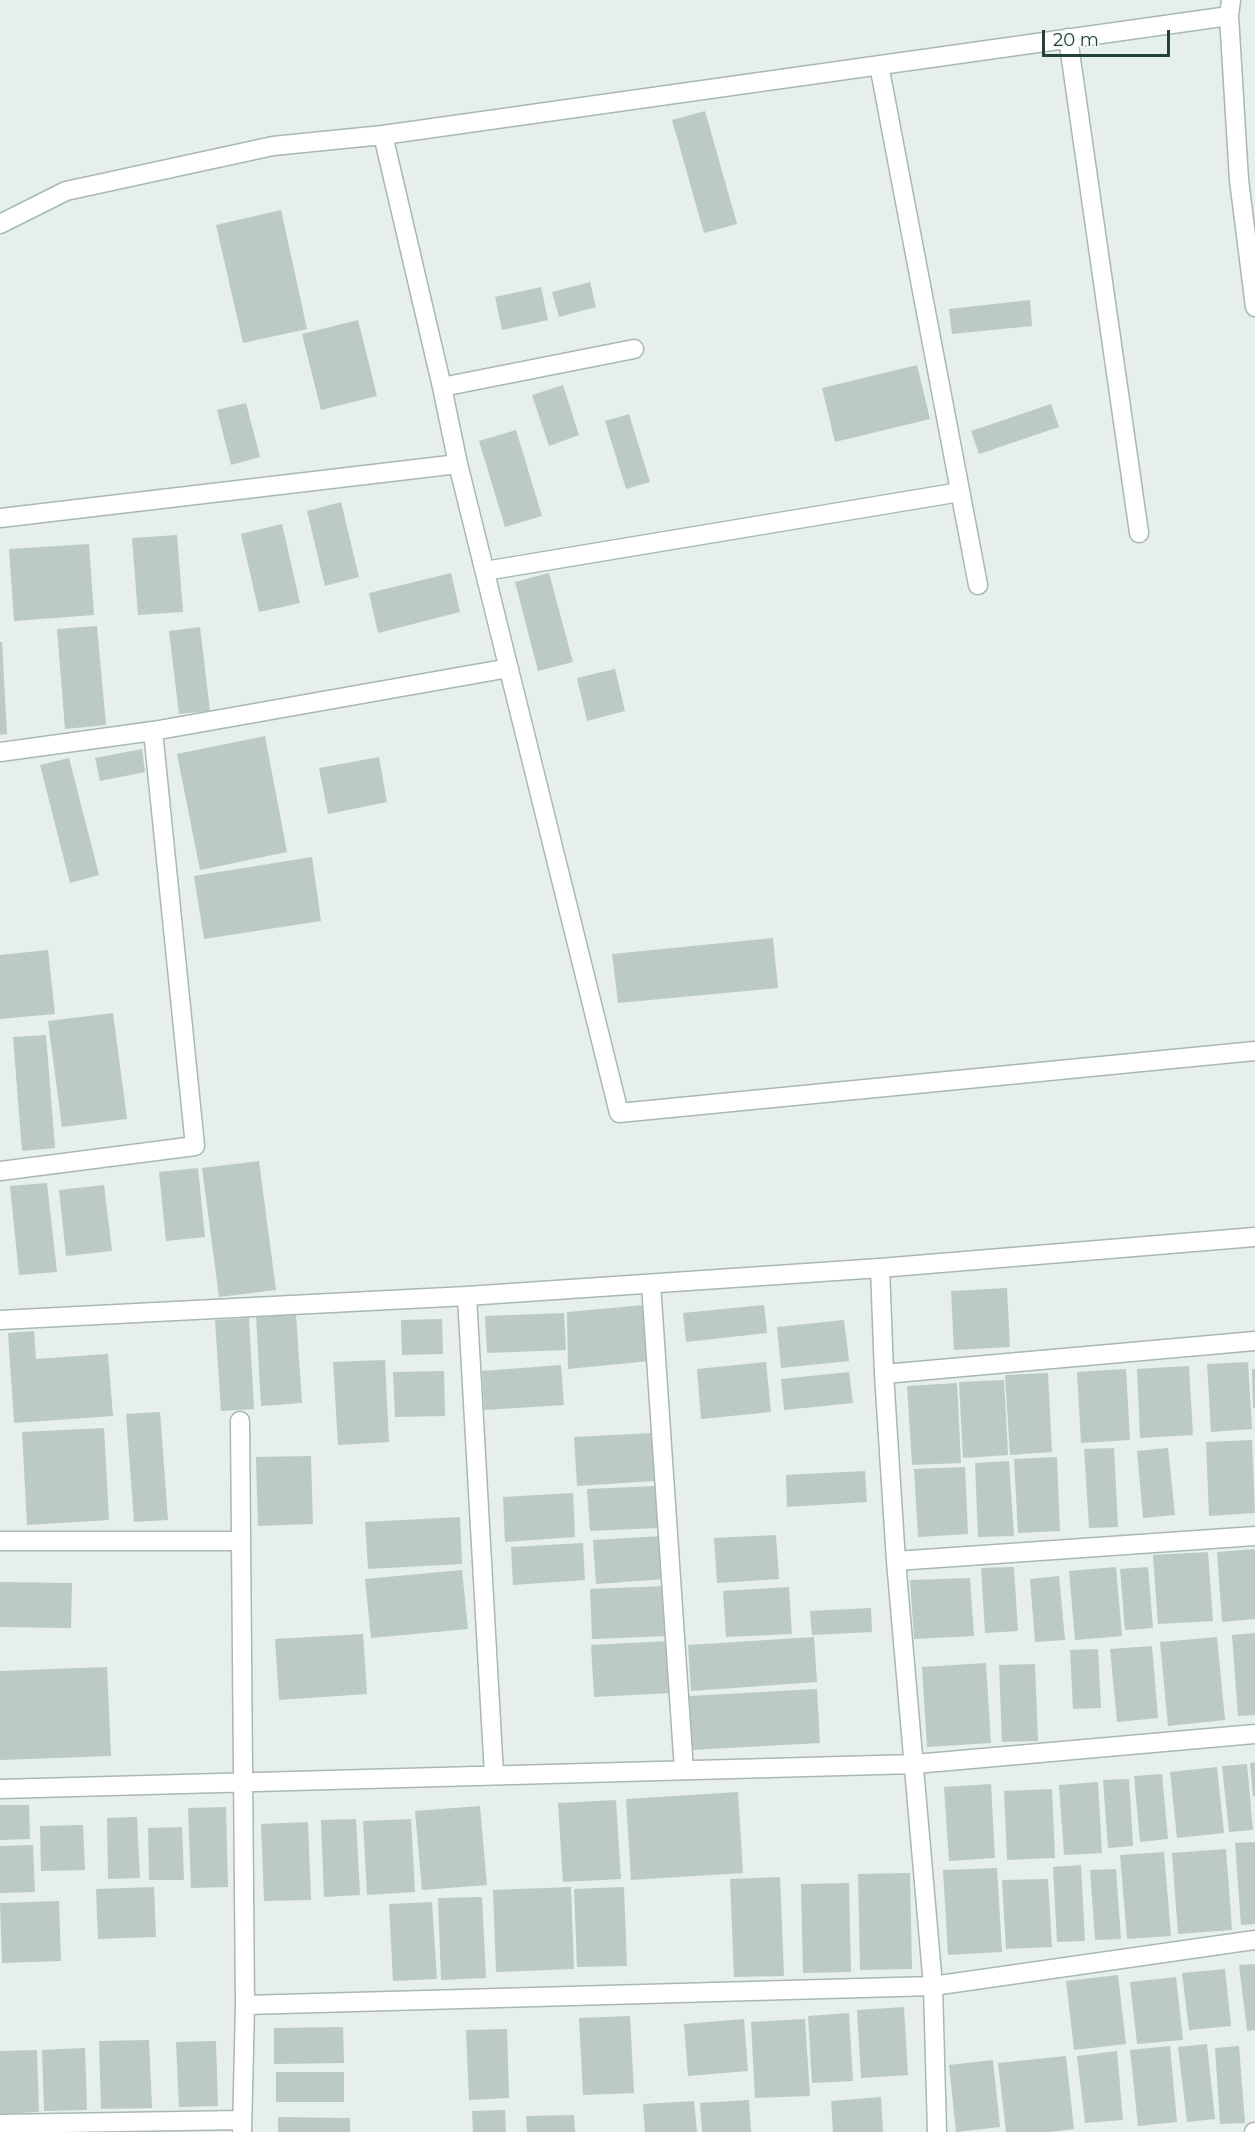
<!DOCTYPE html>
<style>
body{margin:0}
#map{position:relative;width:1255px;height:2132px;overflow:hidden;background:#e6efeb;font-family:Montserrat,sans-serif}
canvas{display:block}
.scale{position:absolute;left:1042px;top:30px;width:128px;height:27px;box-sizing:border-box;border:3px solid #24423a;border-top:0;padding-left:8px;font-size:18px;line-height:21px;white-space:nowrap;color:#24423a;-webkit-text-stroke:4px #f7fbf9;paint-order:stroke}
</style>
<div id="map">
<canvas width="1255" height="2132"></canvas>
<div class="scale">20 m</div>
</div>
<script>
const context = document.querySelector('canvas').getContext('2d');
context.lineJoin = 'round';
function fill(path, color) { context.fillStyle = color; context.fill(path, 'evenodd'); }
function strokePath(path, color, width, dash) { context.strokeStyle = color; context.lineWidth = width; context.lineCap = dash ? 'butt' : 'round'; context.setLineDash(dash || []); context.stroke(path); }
const building = new Path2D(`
 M 705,111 L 737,224 L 704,233 L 672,120 Z
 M 281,210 L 307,329 L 243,343 L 216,225 Z
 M 590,282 L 596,307 L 559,317 L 552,292 Z
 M 541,287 L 548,320 L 502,330 L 495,297 Z
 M 1030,300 L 1032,326 L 952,334 L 949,309 Z
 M 358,320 L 377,396 L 321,410 L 302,334 Z
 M 917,365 L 930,419 L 835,442 L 822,388 Z
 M 563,385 L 579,435 L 549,446 L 532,395 Z
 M 246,403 L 260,457 L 231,465 L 217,410 Z
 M 1051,404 L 1059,427 L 979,454 L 971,431 Z
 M 629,414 L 650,482 L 626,489 L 605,421 Z
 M 516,430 L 542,516 L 505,527 L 479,441 Z
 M 341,502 L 359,577 L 325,586 L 307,511 Z
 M 282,524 L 300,603 L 259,612 L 241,534 Z
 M 177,535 L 183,612 L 138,615 L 132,538 Z
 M 89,544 L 94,615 L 14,621 L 9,549 Z
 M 451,573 L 460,612 L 378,633 L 369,593 Z
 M 549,573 L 573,662 L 538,671 L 515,582 Z
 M 97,626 L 106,725 L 65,729 L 57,629 Z
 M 200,627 L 210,711 L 179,714 L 169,631 Z
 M 0,642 L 2,642 L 7,734 L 0,735 Z
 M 615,669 L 625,711 L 587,721 L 577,678 Z
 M 265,736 L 287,852 L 200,870 L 177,754 Z
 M 142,749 L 145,772 L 100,781 L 95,758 Z
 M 379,757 L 387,802 L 328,814 L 319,768 Z
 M 69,758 L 99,875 L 70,883 L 40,765 Z
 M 312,857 L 321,921 L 204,939 L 194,876 Z
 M 773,938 L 778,988 L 618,1003 L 612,954 Z
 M 48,950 L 55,1014 L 0,1019 L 0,955 Z
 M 113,1013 L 127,1119 L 62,1127 L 48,1021 Z
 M 46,1035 L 55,1148 L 22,1151 L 13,1037 Z
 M 259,1161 L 276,1290 L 219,1297 L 202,1168 Z
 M 198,1168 L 205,1237 L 166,1241 L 159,1172 Z
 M 47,1183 L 57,1272 L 19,1275 L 10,1186 Z
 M 104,1185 L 112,1251 L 66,1256 L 59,1190 Z
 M 1007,1288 L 1010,1347 L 954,1350 L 951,1291 Z
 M 644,1305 L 650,1361 L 568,1369 L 567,1312 Z
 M 764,1305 L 767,1333 L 686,1342 L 683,1313 Z
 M 564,1313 L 566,1350 L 487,1353 L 485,1316 Z
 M 296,1315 L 302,1403 L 261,1406 L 256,1317 Z
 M 249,1318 L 254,1409 L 221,1411 L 215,1320 Z
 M 442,1319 L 443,1354 L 402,1355 L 401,1320 Z
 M 844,1320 L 849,1361 L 781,1368 L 777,1327 Z
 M 34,1331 L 36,1359 L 108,1354 L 113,1416 L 14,1423 L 8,1333 Z
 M 385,1360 L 389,1442 L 338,1445 L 333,1362 Z
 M 766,1362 L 771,1412 L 701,1419 L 697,1369 Z
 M 1248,1362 L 1252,1429 L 1211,1432 L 1207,1364 Z
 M 561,1365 L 564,1405 L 484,1410 L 482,1371 Z
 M 1189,1366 L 1193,1435 L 1140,1438 L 1137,1369 Z
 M 1126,1369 L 1130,1440 L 1081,1443 L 1077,1372 Z
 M 1252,1369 L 1255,1369 L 1255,1408 L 1253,1408 Z
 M 444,1371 L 445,1416 L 395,1417 L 393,1372 Z
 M 849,1372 L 853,1403 L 784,1410 L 781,1379 Z
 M 1048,1373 L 1052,1452 L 1010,1455 L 1005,1375 Z
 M 1004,1380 L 1008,1455 L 963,1458 L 959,1382 Z
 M 957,1383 L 961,1463 L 912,1465 L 907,1386 Z
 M 160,1412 L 168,1520 L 134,1522 L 126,1414 Z
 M 104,1428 L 109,1520 L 27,1525 L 22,1432 Z
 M 652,1433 L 655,1481 L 577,1486 L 574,1437 Z
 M 1252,1440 L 1255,1513 L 1209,1516 L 1206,1442 Z
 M 1114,1448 L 1118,1527 L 1089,1528 L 1084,1449 Z
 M 1168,1448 L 1175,1515 L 1143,1518 L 1137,1451 Z
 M 311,1456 L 313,1524 L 258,1526 L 256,1457 Z
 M 1057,1457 L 1060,1531 L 1018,1533 L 1014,1459 Z
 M 1009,1461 L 1014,1536 L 978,1537 L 975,1463 Z
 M 965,1467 L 968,1534 L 918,1537 L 914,1469 Z
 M 865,1471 L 867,1502 L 787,1507 L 786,1475 Z
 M 656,1486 L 658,1528 L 590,1531 L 587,1489 Z
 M 573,1493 L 575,1537 L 505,1542 L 503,1497 Z
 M 460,1517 L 462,1564 L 368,1569 L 365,1522 Z
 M 776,1535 L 779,1579 L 717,1583 L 714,1538 Z
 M 663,1536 L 666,1579 L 596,1584 L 593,1540 Z
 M 583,1543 L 585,1580 L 513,1585 L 511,1547 Z
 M 1255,1549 L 1255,1619 L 1222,1622 L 1217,1552 Z
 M 1208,1552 L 1213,1621 L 1158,1624 L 1153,1555 Z
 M 1014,1567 L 1018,1631 L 985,1633 L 981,1568 Z
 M 1116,1567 L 1122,1636 L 1075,1640 L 1069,1571 Z
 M 1148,1567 L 1153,1628 L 1125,1630 L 1120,1569 Z
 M 462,1570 L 468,1629 L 371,1638 L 365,1579 Z
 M 1059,1576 L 1065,1640 L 1035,1642 L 1030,1579 Z
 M 970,1578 L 974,1636 L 914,1639 L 910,1580 Z
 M 0,1582 L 72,1583 L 71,1628 L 0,1627 Z
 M 666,1586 L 668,1636 L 592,1639 L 590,1589 Z
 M 789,1587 L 792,1634 L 726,1637 L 723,1591 Z
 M 871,1608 L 872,1632 L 812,1635 L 810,1611 Z
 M 1255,1633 L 1255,1715 L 1238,1716 L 1232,1635 Z
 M 363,1634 L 367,1694 L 279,1700 L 275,1639 Z
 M 814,1637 L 817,1682 L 691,1691 L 688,1645 Z
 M 1217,1637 L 1225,1720 L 1168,1726 L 1160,1642 Z
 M 668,1641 L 670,1693 L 594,1697 L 591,1645 Z
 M 1152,1646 L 1158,1718 L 1117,1722 L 1110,1649 Z
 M 1098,1649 L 1101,1708 L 1073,1709 L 1070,1650 Z
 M 986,1663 L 991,1743 L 927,1747 L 922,1667 Z
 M 1035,1664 L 1038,1741 L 1002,1742 L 999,1665 Z
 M 107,1667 L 111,1756 L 0,1760 L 0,1671 Z
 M 817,1689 L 820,1743 L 692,1750 L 689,1696 Z
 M 1255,1762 L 1255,1796 L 1253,1796 L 1250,1763 Z
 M 1247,1764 L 1253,1830 L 1229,1832 L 1222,1766 Z
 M 1217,1767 L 1224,1833 L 1177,1838 L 1170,1772 Z
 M 1162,1774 L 1168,1839 L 1140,1842 L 1134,1776 Z
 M 1129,1779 L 1133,1846 L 1108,1848 L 1103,1780 Z
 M 1098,1782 L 1102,1853 L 1064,1855 L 1059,1785 Z
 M 991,1784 L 995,1858 L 949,1861 L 944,1787 Z
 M 1052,1789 L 1055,1858 L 1007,1860 L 1004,1791 Z
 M 738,1792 L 743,1873 L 631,1880 L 626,1799 Z
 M 616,1800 L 621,1879 L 563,1882 L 558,1803 Z
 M 0,1805 L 29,1805 L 30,1839 L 0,1840 Z
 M 480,1806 L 487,1885 L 422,1890 L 415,1811 Z
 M 226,1807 L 228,1887 L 191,1888 L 188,1808 Z
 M 137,1817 L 140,1878 L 108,1879 L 107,1818 Z
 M 356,1819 L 360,1895 L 324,1897 L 321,1820 Z
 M 411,1819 L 415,1892 L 367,1895 L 363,1821 Z
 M 308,1822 L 311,1900 L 264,1901 L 261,1824 Z
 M 83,1825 L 85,1870 L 41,1871 L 40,1826 Z
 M 182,1827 L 184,1880 L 149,1880 L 148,1828 Z
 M 1255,1842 L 1255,1924 L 1241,1925 L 1235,1843 Z
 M 33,1845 L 35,1892 L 0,1893 L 0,1846 Z
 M 1226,1849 L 1232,1930 L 1178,1934 L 1172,1853 Z
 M 1164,1852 L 1171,1936 L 1127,1939 L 1120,1855 Z
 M 1081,1865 L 1085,1941 L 1057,1942 L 1053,1867 Z
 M 997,1868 L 1002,1952 L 948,1955 L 943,1870 Z
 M 1116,1869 L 1121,1939 L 1095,1940 L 1090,1870 Z
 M 910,1873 L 912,1969 L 860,1970 L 858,1874 Z
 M 780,1877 L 784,1976 L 734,1977 L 730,1879 Z
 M 1048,1879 L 1052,1947 L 1006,1949 L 1002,1880 Z
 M 849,1883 L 851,1972 L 803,1973 L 801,1884 Z
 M 154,1887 L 156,1937 L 98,1939 L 96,1889 Z
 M 571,1887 L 574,1969 L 496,1972 L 493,1890 Z
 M 624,1887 L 627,1966 L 577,1967 L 574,1889 Z
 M 482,1897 L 486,1978 L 441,1980 L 438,1898 Z
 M 59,1901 L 61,1961 L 2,1963 L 0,1903 Z
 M 432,1902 L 437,1979 L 393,1981 L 389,1904 Z
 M 1255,1964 L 1255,2030 L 1247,2031 L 1239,1965 Z
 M 1225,1969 L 1231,2026 L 1189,2030 L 1182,1973 Z
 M 1118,1975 L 1126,2044 L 1074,2050 L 1066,1981 Z
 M 1176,1977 L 1183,2040 L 1137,2044 L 1130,1982 Z
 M 904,2007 L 908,2075 L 861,2078 L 857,2010 Z
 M 849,2013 L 853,2081 L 812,2083 L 808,2016 Z
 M 630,2016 L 634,2093 L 583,2095 L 579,2018 Z
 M 744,2019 L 748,2071 L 688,2076 L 684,2024 Z
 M 805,2019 L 810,2096 L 755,2098 L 751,2022 Z
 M 343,2027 L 344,2063 L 274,2064 L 274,2028 Z
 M 507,2029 L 509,2098 L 469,2100 L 466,2030 Z
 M 149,2040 L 152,2108 L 101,2109 L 99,2041 Z
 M 216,2041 L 218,2106 L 179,2107 L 176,2042 Z
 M 1207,2044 L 1215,2119 L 1187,2122 L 1178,2047 Z
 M 1170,2046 L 1177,2122 L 1138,2126 L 1130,2050 Z
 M 1239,2046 L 1245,2123 L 1220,2124 L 1215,2048 Z
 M 85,2048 L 87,2110 L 44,2111 L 42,2050 Z
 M 37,2050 L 39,2112 L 0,2114 L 0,2051 Z
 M 1117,2051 L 1123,2120 L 1085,2123 L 1077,2056 Z
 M 1066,2056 L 1074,2129 L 1050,2132 L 1006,2132 L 998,2063 Z
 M 993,2060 L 1000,2127 L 956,2132 L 949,2065 Z
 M 276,2072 L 344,2072 L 344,2102 L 276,2102 Z
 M 881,2097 L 883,2132 L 833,2132 L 831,2101 Z
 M 749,2100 L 751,2132 L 702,2132 L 700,2103 Z
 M 694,2101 L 697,2132 L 645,2132 L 643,2104 Z
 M 505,2110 L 506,2132 L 473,2132 L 472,2111 Z
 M 574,2115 L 575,2132 L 527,2132 L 526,2116 Z
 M 278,2117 L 350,2118 L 350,2132 L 278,2132 Z`);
const minor = new Path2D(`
 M 1231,0 L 1229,16 L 1239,180 L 1255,307
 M 1068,38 L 1139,533
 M 879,65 L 978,585
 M 383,135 L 442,387 L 458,464 L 619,1113 L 1255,1051
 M 0,224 L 66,191 L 273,146 L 383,135 L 1229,16
 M 442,387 L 634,349
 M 0,518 L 458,464
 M 485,571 L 960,492
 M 0,752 L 153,731 L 509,668
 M 0,1171 L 195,1146 L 153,731
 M 880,1268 L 884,1374 L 896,1561 L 933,1986 L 937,2132
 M 651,1284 L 684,1770
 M 467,1296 L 494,1775
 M 0,1320 L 467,1296 L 880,1268 L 1255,1237
 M 884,1374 L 1255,1341
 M 240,1421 L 245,2005 L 242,2132
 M 0,1541 L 241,1541
 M 896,1561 L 1255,1536
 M 0,1789 L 915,1764 L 1255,1734
 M 245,2005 L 933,1986 L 1255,1940
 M 0,2124 L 242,2120
 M 1254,2132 L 1255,2132`);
fill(building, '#bbcac4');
strokePath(minor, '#a8b8b2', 21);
strokePath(minor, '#fff', 18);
</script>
